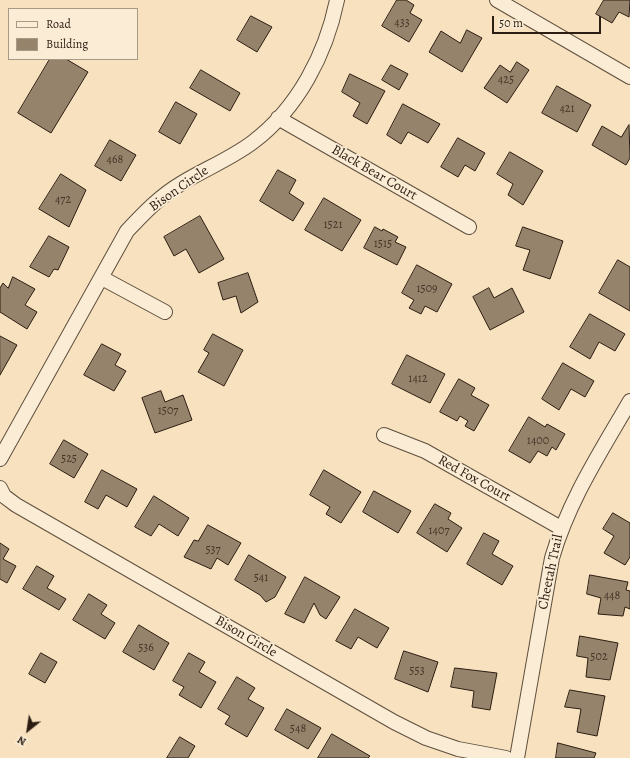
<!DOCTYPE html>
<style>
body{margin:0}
#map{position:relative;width:630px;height:758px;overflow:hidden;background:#f8e1bf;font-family:Alegreya,serif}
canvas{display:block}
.legend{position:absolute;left:8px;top:8px;width:130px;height:52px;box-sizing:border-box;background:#faecd5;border:1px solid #a79987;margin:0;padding:5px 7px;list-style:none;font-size:12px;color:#2b1d11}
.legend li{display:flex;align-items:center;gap:8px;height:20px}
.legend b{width:20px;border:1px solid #a79987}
.north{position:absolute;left:8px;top:710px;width:40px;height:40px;-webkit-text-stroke:3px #faecd5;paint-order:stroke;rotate:210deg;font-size:11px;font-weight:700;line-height:16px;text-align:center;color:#2b1d11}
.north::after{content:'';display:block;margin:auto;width:14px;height:18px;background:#2b1d11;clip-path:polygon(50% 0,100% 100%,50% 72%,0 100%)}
.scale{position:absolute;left:492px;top:16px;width:109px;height:18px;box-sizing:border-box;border:2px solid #2b1d11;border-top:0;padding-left:5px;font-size:12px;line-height:14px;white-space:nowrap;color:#2b1d11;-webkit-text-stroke:3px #faecd5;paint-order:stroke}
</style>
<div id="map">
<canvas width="630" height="758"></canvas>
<ul class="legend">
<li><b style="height:5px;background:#faecd5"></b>Road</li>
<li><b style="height:11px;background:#96836b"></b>Building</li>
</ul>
<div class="north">N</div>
<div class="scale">50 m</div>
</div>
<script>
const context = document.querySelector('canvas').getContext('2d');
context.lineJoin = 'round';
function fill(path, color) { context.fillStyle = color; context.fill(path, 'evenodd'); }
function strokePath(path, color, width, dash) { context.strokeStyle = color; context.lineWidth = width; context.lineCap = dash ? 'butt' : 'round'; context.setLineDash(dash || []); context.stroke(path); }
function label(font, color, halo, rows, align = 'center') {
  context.font = font + ' Alegreya,serif'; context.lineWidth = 3.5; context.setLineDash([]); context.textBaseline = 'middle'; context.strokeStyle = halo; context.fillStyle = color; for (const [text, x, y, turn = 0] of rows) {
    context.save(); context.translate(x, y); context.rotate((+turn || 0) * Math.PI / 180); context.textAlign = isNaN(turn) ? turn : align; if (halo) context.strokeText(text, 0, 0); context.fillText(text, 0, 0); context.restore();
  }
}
const building = new Path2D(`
 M 397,0 L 406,0 L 414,5 L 410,13 L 422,20 L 409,42 L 382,26 Z
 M 604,0 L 630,0 L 629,17 L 619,12 L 612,23 L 596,14 Z
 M 251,16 L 272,27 L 257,52 L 237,40 Z
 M 467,30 L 482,38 L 462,72 L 429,52 L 441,31 L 460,43 Z
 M 50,59 L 66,59 L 88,72 L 51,133 L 18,113 Z
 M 517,62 L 529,70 L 507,103 L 484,88 L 500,65 L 510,72 Z
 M 391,65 L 408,74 L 399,90 L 382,80 Z
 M 201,70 L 240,93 L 230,111 L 190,88 Z
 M 350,74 L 385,91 L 367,124 L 353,116 L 360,103 L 342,92 Z
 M 557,86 L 591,105 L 577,132 L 542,113 Z
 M 176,102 L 197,114 L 180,144 L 159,132 Z
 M 403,104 L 440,124 L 428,143 L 408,132 L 401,144 L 387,135 Z
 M 629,125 L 630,158 L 626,165 L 592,145 L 602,126 L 621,137 Z
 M 458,138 L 485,153 L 475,171 L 465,165 L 458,177 L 441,167 Z
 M 110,140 L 136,155 L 121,181 L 95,166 Z
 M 510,152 L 543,171 L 523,205 L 508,195 L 513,184 L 497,174 Z
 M 278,170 L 296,180 L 289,193 L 304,203 L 293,221 L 260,201 Z
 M 61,174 L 86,190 L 69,227 L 39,209 Z
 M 324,198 L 361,220 L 342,251 L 305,230 Z
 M 200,216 L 224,259 L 199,273 L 186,249 L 174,256 L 164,237 Z
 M 375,227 L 382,231 L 383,229 L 398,237 L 395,242 L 406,247 L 397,265 L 364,248 Z
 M 523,227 L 563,241 L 550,279 L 523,270 L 530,250 L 516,246 Z
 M 49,236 L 69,247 L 58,270 L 54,269 L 49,277 L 30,267 Z
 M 618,260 L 630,267 L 630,311 L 599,293 Z
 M 417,265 L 452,284 L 437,312 L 425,306 L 421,314 L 409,308 L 414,300 L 402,293 Z
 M 248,273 L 258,302 L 241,313 L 236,296 L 223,300 L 218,283 Z
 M 13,277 L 35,289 L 25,305 L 37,312 L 27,329 L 0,312 L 0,288 L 3,283 L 8,288 Z
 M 489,288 L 494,298 L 512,288 L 524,312 L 490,330 L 473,297 Z
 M 590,314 L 625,334 L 615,351 L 599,342 L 590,359 L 570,347 Z
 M 213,334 L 243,350 L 224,386 L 198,372 L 209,353 L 204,350 Z
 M 0,336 L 17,345 L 0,375 Z
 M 102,344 L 121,354 L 115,365 L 126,371 L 114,391 L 84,375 Z
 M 407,355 L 445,374 L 430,403 L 392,384 Z
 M 563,363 L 594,381 L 585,397 L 571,389 L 559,410 L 542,399 Z
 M 459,379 L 475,388 L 471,395 L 489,405 L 474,431 L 465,426 L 468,421 L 460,416 L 457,421 L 440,412 Z
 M 161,391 L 165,402 L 183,395 L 192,420 L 155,433 L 142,398 Z
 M 529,417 L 545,427 L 547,424 L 565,434 L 556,450 L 552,447 L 547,456 L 538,451 L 530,463 L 509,451 Z
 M 64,440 L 88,454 L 74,478 L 50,464 Z
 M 102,470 L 137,489 L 127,507 L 106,495 L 98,509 L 85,502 Z
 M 324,470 L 361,492 L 341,523 L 326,514 L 330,507 L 310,495 Z
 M 374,491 L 411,511 L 398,533 L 363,512 Z
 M 154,496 L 189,518 L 178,536 L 159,524 L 151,536 L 135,527 Z
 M 435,504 L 451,513 L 448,519 L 462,528 L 447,552 L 417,533 Z
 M 613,513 L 630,523 L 630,557 L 625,565 L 604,553 L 614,536 L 603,529 Z
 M 208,525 L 241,543 L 228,565 L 217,558 L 211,569 L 184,557 L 194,540 L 198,541 Z
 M 484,533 L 499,541 L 492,554 L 513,566 L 502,585 L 467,564 Z
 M 0,543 L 9,549 L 3,559 L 16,566 L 7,583 L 0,579 Z
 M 249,555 L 286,577 L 275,597 L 266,602 L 260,595 L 235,580 Z
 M 37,566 L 54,576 L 47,588 L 66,599 L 59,610 L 23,589 Z
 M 590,575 L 628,582 L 626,590 L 630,591 L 630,609 L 625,607 L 623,616 L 598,614 L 601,598 L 587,594 Z
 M 305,577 L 340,597 L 326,619 L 320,615 L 314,603 L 304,623 L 285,614 Z
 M 89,594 L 107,605 L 101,614 L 115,623 L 105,639 L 73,620 Z
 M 355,609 L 389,628 L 377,648 L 358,637 L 351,649 L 336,641 Z
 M 139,625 L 169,643 L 154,670 L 123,652 Z
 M 580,636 L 618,643 L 610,680 L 586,677 L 588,658 L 577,656 Z
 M 404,651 L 438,662 L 428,692 L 395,679 Z
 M 41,653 L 57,662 L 45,683 L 29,674 Z
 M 189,653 L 205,662 L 199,672 L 216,682 L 201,708 L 179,695 L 184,687 L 173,681 Z
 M 455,668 L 497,673 L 490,710 L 472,707 L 474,691 L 451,687 Z
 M 237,677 L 255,688 L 248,699 L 264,708 L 247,737 L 225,724 L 230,716 L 218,709 Z
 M 570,690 L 605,696 L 597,736 L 577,732 L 581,709 L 565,707 Z
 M 287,709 L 321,728 L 308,749 L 275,730 Z
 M 332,734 L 370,756 L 368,758 L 318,758 Z
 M 180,737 L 195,746 L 188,758 L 167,758 Z
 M 558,743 L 596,753 L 594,758 L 556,758 Z`);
const street = new Path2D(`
 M 497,0 L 630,77
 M 278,118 L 469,227
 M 102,278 L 165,312
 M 384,435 L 425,451 L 561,528
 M 0,459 L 127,231 C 144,213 160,196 182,183 C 205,169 232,158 253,142 C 298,108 326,54 337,0
 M 0,488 L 4,496 L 16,505 L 394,722 L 426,738 L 458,749 L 506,758
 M 517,758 L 552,558 C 569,500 600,453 630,401`);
const numberNames = [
 ["433",402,23],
 ["425",506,80],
 ["421",567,109],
 ["468",115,160],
 ["472",63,200],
 ["1521",333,225],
 ["1515",383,244],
 ["1509",427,289],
 ["1412",418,379],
 ["1507",168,411],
 ["1400",538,441],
 ["525",69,459],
 ["1407",439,531],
 ["537",213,550],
 ["541",261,578],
 ["448",612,596],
 ["536",146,648],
 ["502",599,657],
 ["553",417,671],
 ["548",298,729]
];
const streetNames = [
 ["Black Bear Court",374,173,30],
 ["Bison Circle",179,189,-35],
 ["Red Fox Court",474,479,29],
 ["Cheetah Trail",551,572,-78],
 ["Bison Circle",246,637,30]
];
fill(building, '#96836b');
strokePath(building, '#2b1d11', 1);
strokePath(street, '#5e4e3c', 16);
strokePath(street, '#faecd5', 14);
label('12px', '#463628', null, numberNames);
label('14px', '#2b1d11', '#faecd5', streetNames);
</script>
